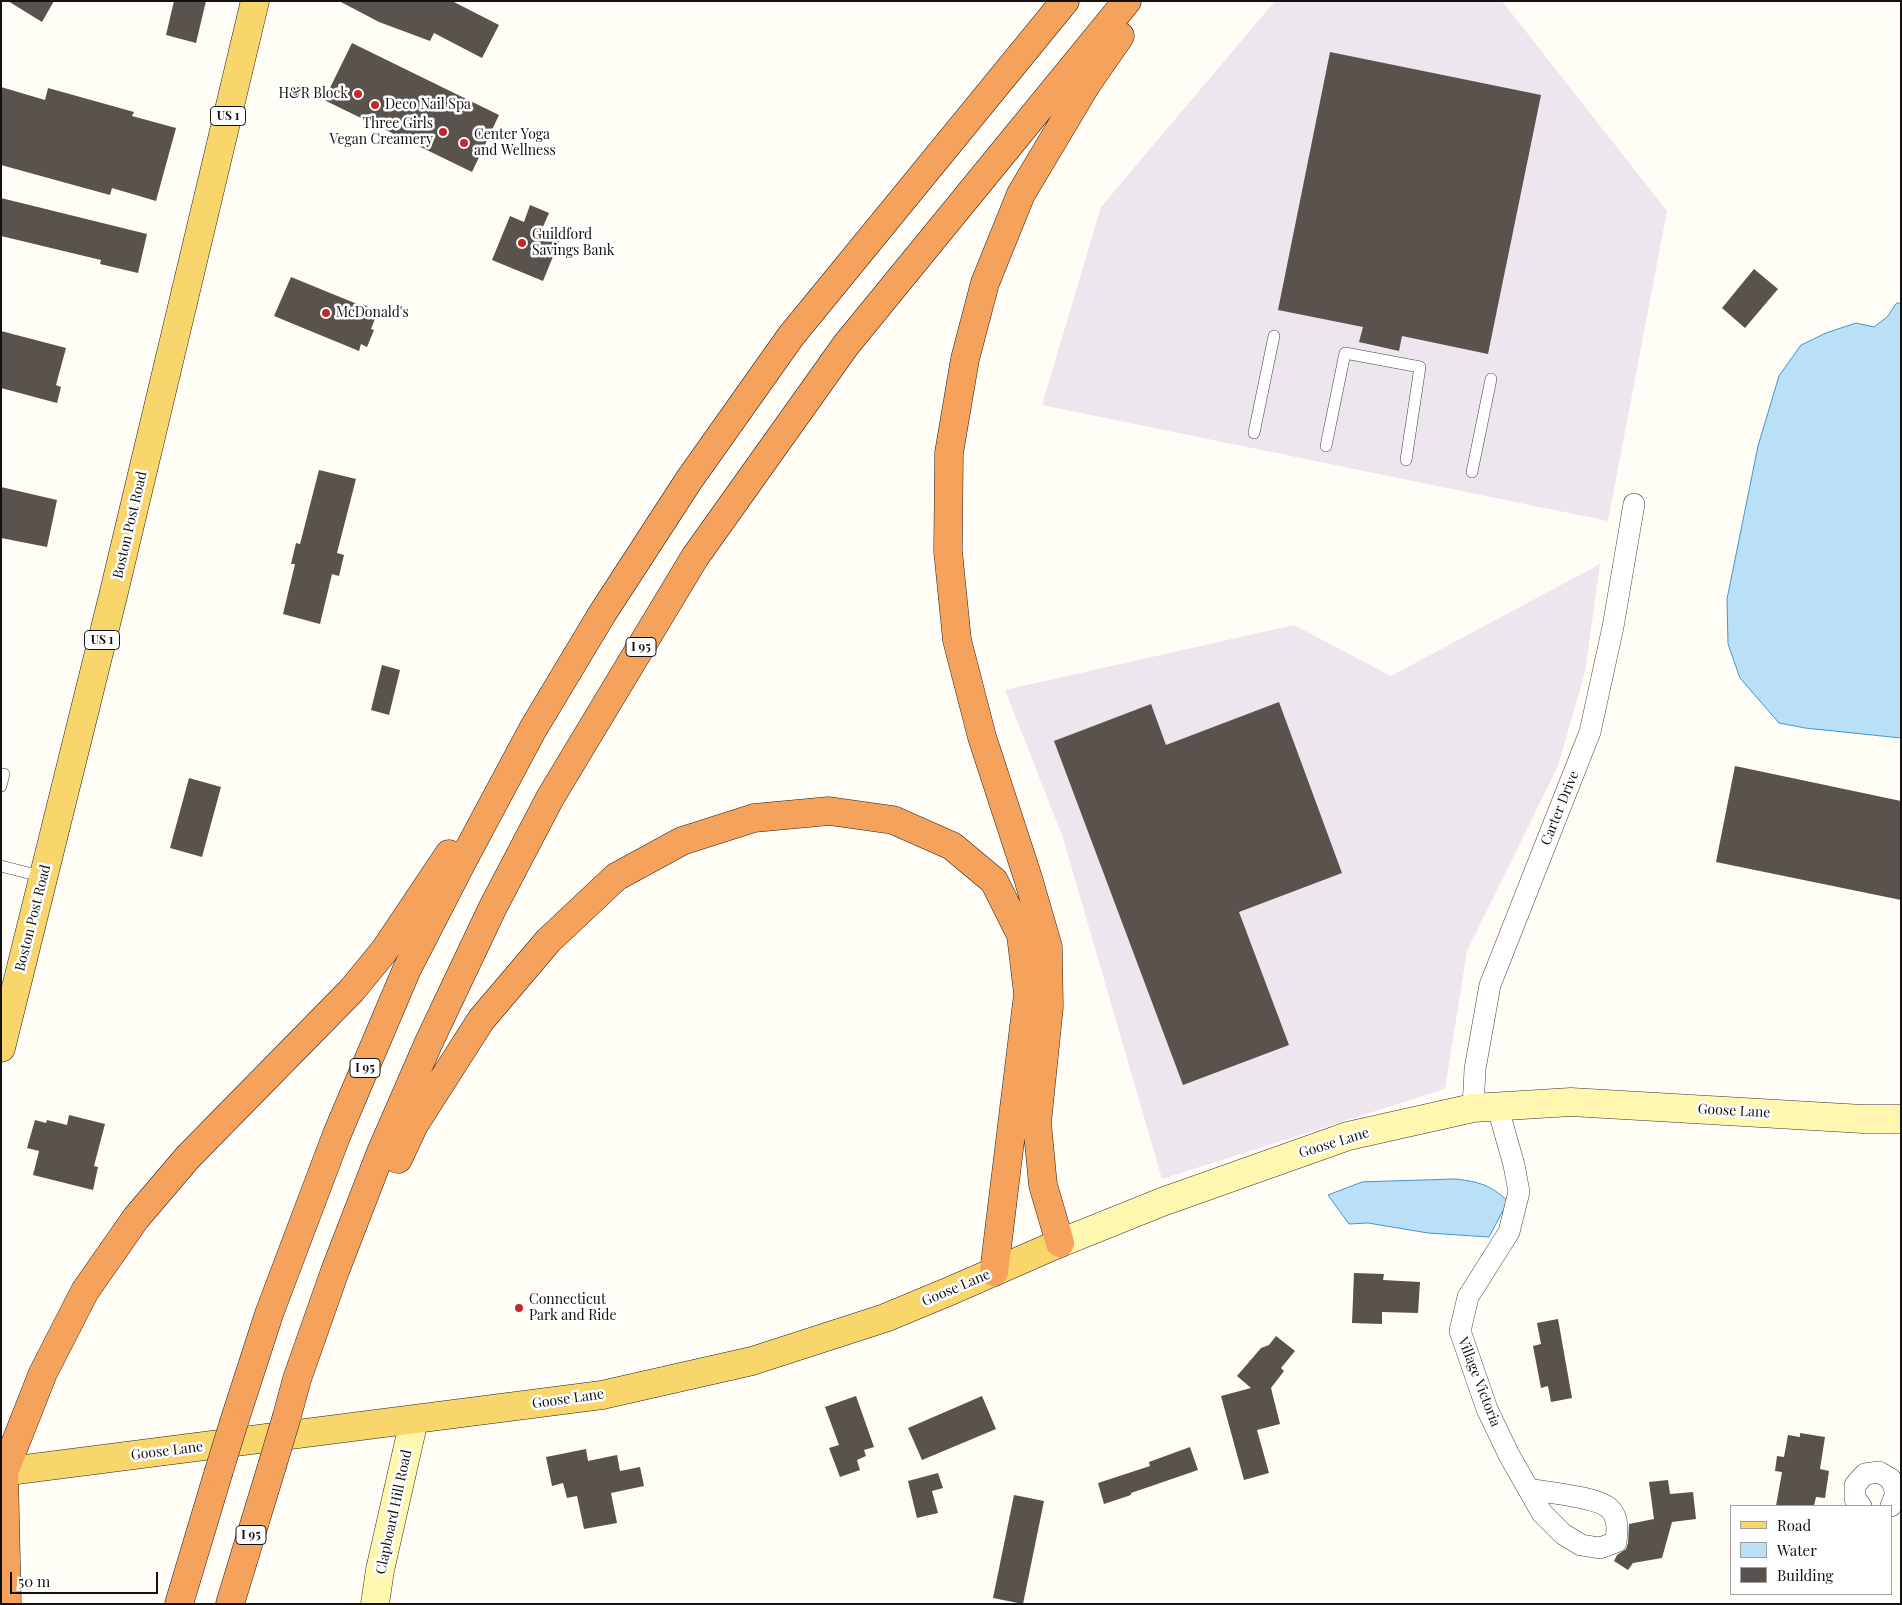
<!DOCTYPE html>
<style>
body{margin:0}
#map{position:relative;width:1902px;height:1605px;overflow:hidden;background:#fffdf5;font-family:"Playfair Display",serif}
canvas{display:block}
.frame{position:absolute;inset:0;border:2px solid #111;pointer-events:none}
.legend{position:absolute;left:1730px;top:1505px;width:162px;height:90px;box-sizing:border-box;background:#fff;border:1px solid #a0a0a0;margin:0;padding:6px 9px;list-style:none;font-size:15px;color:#111}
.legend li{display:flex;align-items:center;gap:10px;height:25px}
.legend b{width:25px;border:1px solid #a0a0a0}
.scale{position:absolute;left:10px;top:1572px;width:148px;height:22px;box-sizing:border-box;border:2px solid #111;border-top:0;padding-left:6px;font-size:15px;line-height:18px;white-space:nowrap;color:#111;-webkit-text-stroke:4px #fff;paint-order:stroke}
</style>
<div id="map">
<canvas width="1902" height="1605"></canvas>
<div class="frame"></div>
<ul class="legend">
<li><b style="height:6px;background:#f9d66b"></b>Road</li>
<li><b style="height:14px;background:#b9e0f7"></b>Water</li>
<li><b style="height:14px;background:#5a524d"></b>Building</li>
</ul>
<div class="scale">50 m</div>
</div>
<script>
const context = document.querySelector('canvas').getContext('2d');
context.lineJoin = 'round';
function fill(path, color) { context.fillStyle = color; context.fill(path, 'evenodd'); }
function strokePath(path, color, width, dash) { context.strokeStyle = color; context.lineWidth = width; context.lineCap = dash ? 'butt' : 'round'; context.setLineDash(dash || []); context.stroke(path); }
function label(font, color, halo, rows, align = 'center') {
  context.font = font + ' "Playfair Display",serif'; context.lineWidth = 5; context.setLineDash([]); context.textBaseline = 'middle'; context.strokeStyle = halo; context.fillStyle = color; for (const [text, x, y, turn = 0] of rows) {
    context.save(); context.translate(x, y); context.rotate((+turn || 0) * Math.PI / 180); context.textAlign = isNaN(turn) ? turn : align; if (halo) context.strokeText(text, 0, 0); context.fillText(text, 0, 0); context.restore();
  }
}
const industrial = new Path2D(`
 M 1275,1 L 1502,1 L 1667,211 L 1608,521 L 1042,405 L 1101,207 Z
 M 1600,564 L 1585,672 L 1558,766 L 1467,951 L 1445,1089 L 1162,1179 L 1063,838 L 1005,690 L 1294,625 L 1391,676 Z`);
const water = new Path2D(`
 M 1897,303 L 1901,303 L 1901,738 L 1805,728 L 1779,723 L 1740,678 L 1728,644 L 1727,599 L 1758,446 L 1779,376 L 1801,345 L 1826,333 L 1856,323 L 1874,327 L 1887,317 Z
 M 1456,1179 C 1480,1182 1490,1185 1508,1201 L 1489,1237 L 1428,1233 L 1368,1223 L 1349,1224 L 1328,1195 L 1362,1182 Z`);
const building = new Path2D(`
 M 8,1 L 54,1 L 42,22 Z
 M 174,1 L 206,1 L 196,43 L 166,35 Z
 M 339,1 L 452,1 L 499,25 L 482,58 L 434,33 L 430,41 L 379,22 Z
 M 352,43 L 499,115 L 472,172 L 324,100 Z
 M 1330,52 L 1541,95 L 1488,354 L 1402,336 L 1399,351 L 1359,342 L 1363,327 L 1278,310 Z
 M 1,87 L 45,100 L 48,88 L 134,112 L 132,116 L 176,128 L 156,201 L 112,188 L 110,195 L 1,165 Z
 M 1,198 L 147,234 L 138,273 L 100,264 L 101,260 L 1,236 Z
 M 530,205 L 549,213 L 542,229 L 561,237 L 543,281 L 492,260 L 510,216 L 524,222 Z
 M 1754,269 L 1778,289 L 1745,328 L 1722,308 Z
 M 291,277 L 362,306 L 362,304 L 378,311 L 371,329 L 374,330 L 367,347 L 361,344 L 359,351 L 274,316 Z
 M 1,331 L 66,348 L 56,385 L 61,387 L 57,403 L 1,388 Z
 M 319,470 L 356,479 L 337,553 L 344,555 L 339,576 L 332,574 L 320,624 L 283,614 L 295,564 L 291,564 L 296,543 L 300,544 Z
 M 1,487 L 57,500 L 47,547 L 1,538 Z
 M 382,665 L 400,670 L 389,715 L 371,710 Z
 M 1279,702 L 1342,873 L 1239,912 L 1289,1045 L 1183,1085 L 1054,741 L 1151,704 L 1166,745 Z
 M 1735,766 L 1901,801 L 1901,900 L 1716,862 Z
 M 189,778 L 221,787 L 202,857 L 170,848 Z
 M 69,1115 L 105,1124 L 94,1166 L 98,1167 L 93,1190 L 33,1175 L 39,1151 L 27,1148 L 35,1120 L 46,1123 L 47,1120 L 67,1125 Z
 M 1354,1273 L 1384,1274 L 1383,1280 L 1420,1282 L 1418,1313 L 1382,1312 L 1382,1324 L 1352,1323 Z
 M 1558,1319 L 1572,1398 L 1551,1402 L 1548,1386 L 1541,1388 L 1533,1346 L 1541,1344 L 1537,1323 Z
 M 1276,1336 L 1295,1351 L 1281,1368 L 1284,1371 L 1271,1388 L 1280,1424 L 1257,1430 L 1269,1473 L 1244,1480 L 1221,1396 L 1251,1388 L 1237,1376 L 1261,1348 L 1269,1345 Z
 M 856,1396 L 874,1447 L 864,1450 L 866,1456 L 857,1460 L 860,1470 L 840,1477 L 829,1448 L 839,1445 L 825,1407 Z
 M 982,1396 L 996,1429 L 922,1460 L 908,1428 Z
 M 1800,1433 L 1825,1437 L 1820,1469 L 1829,1471 L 1825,1498 L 1816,1497 L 1814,1506 L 1776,1506 L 1782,1472 L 1775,1471 L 1777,1456 L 1784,1457 L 1788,1435 L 1800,1437 Z
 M 1190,1447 L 1198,1470 L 1131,1493 L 1131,1495 L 1104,1504 L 1098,1483 L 1150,1466 L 1149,1462 Z
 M 586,1449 L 588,1461 L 617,1455 L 620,1471 L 640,1467 L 644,1486 L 611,1493 L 617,1523 L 584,1529 L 577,1496 L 567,1498 L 563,1483 L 552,1486 L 546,1457 Z
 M 938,1473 L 943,1488 L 932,1491 L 938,1513 L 917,1518 L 908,1481 Z
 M 1668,1480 L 1670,1494 L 1693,1492 L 1696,1519 L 1672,1522 L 1662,1558 L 1633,1563 L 1628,1570 L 1614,1561 L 1617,1555 L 1626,1549 L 1628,1543 L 1629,1524 L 1654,1519 L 1649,1482 Z
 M 1014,1495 L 1044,1501 L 1023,1604 L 993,1598 Z`);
const lane = new Path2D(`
 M 1254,433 L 1274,336
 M 1326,446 L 1345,353 L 1420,367 L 1406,460
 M 1472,472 L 1491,379
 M 1,786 L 4,774
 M 1,866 L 44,877`);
const street = new Path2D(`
 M 1497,1105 L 1514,1165 L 1519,1192 L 1509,1232 L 1468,1297 L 1460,1331 L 1487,1409 L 1509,1455 L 1542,1513 L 1563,1534 L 1581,1545 L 1600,1548 L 1616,1542 C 1617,1531 1619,1518 1610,1509 C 1599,1497 1545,1492 1528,1489
 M 1473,1108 L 1475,1069 L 1490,985 L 1590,732 L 1613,627 L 1634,504
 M 1861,1506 L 1855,1499 L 1855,1485 L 1865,1474 L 1879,1472 L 1891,1479 L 1896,1493 L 1891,1506`);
const secondary = new Path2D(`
 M 1060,1243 L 1162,1202 L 1348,1136 L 1473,1108 L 1571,1102 L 1863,1119 L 1901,1119
 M 375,1604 L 380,1570 L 414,1420`);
const primary = new Path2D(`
 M 1,1048 L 113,596 L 255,1
 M 1,1472 L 602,1395 L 752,1361 L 885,1318 L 950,1291 L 1060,1243`);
const highway = new Path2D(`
 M 398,1159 L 414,1125 L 481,1020 L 548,941 L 616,877 L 682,841 L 754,818 L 829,811 L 893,820 L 952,846 L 994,881 L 1021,935 L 1028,994 L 994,1272
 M 1060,1243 L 1043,1185 L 1037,1123 L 1049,1007 L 1048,947 L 1028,878 L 982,737 L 957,640 L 948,551 L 949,453 L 965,359 L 985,283 L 1021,194 L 1086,85 L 1120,36
 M 287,1416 L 297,1379 L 335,1271 L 381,1152 L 429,1042 L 493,907 L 550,798 L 695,557 L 846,345 L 1127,1
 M 234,1422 L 269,1314 L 337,1134 L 407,969 L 462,862 L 533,729 L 602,614 L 689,480 L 791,336 L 1065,1
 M 7,1604 L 4,1472 L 43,1373 L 85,1291 L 136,1218 L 188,1157 L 352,990 L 384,951 L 449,854
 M 179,1604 L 218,1474
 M 230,1604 L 272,1466`);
const highwayBridge = new Path2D(`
 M 272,1466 L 287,1416
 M 218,1474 L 234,1422`);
const markers = [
 [358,94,5,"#c4262e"],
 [375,105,5,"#c4262e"],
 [443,132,5,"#c4262e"],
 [464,143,5,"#c4262e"],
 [522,243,5,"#c4262e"],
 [326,313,5,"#c4262e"],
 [519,1308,5,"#c4262e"]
];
const shields = [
 [228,116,35],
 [102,640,35],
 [641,647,30],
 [365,1068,30],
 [251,1535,30]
];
const shieldNames = [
 ["US 1",228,116],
 ["US 1",102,640],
 ["I 95",641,647],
 ["I 95",365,1068],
 ["I 95",251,1535]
];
const poiNames = [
 ["H&R Block",348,94,"right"],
 ["Deco Nail Spa",385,105],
 ["Three Girls",433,124,"right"],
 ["Vegan Creamery",433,140,"right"],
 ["Center Yoga",474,135],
 ["and Wellness",474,151],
 ["Guildford",532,235],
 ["Savings Bank",532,251],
 ["McDonald's",336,313],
 ["Connecticut",529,1300],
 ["Park and Ride",529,1316]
];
const streetNames = [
 ["Boston Post Road",130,525,-77],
 ["Carter Drive",1560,808,-68],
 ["Boston Post Road",33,918,-76],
 ["Goose Lane",1734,1111,3],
 ["Goose Lane",1334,1143,-17],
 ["Goose Lane",956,1288,-23],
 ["Village Victoria",1479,1382,69],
 ["Goose Lane",568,1399,-8],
 ["Goose Lane",167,1451,-7],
 ["Clapboard Hill Road",394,1512,-78]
];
fill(industrial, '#eee6ef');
fill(water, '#b9e0f7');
strokePath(water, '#3f96cf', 1);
fill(building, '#5a524d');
strokePath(lane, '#444', 12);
strokePath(street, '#444', 22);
strokePath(secondary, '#333', 29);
strokePath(primary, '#222', 29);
strokePath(highway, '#222', 29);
strokePath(lane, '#fff', 11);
strokePath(street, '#fff', 21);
strokePath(secondary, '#fff6b0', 28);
strokePath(primary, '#f9d66b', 28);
strokePath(highway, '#f5a25d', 28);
strokePath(highwayBridge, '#222', 29, []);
strokePath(highwayBridge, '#f5a25d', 28);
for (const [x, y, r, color] of markers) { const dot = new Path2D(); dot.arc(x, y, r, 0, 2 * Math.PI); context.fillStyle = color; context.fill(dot); strokePath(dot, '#fff', 2); }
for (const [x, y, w] of shields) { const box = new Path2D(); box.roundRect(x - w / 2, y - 9.5, w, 19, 4); context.fillStyle = '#fff'; context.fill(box); strokePath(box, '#111', 1); }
label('bold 12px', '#111', null, shieldNames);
label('14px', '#111', '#fff', poiNames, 'left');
label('14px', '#111', '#fff', streetNames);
</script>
